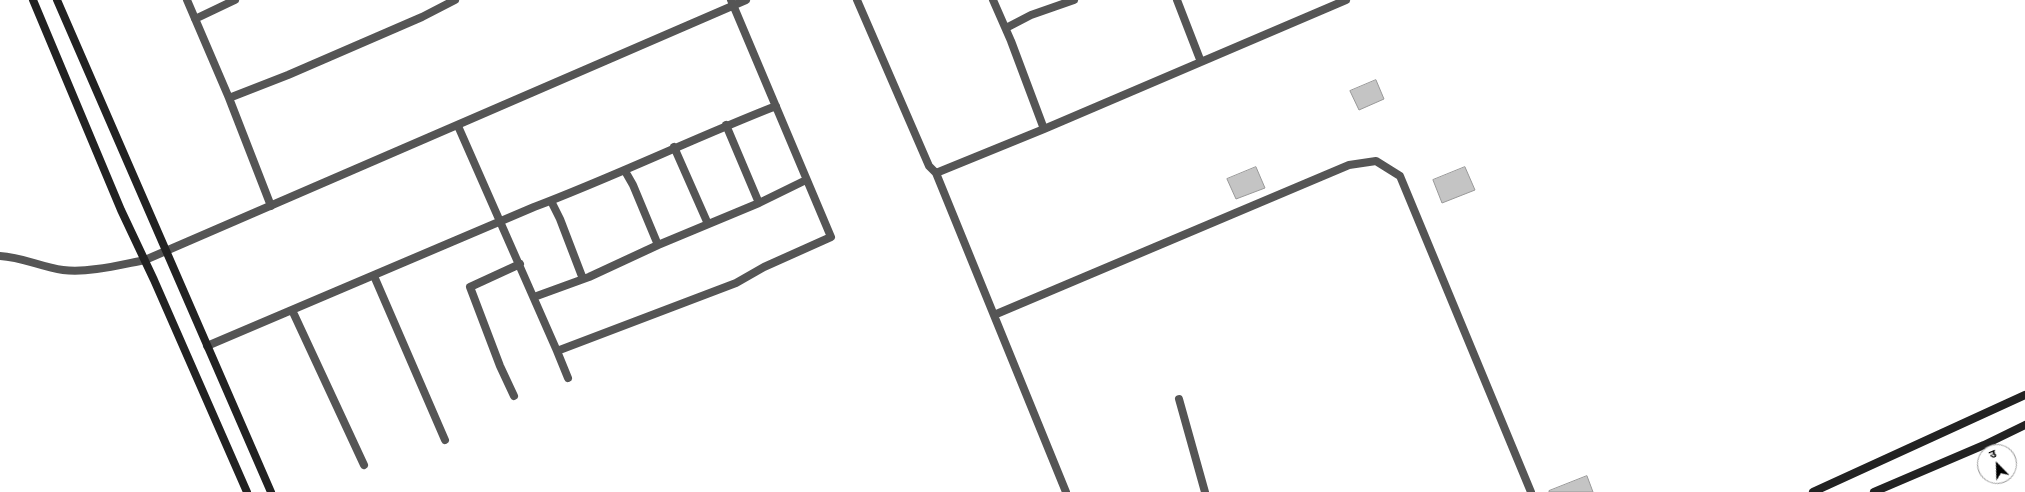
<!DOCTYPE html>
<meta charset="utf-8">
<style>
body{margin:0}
#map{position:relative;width:2025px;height:492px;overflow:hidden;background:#fff;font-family:"Titillium Web","Noto Sans Devanagari",sans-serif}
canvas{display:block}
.north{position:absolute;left:1977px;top:444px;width:40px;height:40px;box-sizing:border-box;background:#fff;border:1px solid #999;border-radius:50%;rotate:337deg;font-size:11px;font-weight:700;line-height:16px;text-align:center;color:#000}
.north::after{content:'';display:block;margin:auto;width:14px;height:18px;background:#000;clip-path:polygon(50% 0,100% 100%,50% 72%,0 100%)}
</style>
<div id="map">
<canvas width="2025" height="492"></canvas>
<div class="north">उ</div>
</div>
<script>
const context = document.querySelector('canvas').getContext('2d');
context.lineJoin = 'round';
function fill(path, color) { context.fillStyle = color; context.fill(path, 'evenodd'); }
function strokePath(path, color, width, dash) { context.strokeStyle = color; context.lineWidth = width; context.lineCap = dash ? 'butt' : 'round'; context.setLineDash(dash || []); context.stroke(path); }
const building = new Path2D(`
 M 1376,80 L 1384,99 L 1359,110 L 1350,91 Z
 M 1256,167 L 1265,188 L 1236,199 L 1227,179 Z
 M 1465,167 L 1475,190 L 1442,203 L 1433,180 Z
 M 1587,476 L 1593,492 L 1549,492 L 1549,491 Z`);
const street = new Path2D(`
 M 187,0 L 229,98 L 271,206
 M 857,0 L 929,166 L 936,173 L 1044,129 L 1346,0
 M 993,0 L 1011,41 L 1044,129
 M 1177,0 L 1201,62
 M 195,19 L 235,0
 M 1006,28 L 1031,15 L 1074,0
 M 229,98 L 288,75 L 422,17 L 455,0
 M 726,125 L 759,203
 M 458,126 L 557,351 L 736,283 L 764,267 L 831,237 L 731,0
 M 674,147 L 708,224
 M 625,171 L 633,185 L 658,245
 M 936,173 L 1066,492
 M 551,201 L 560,219 L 583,279
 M 0,256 C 22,257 41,267 63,270 C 89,273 119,265 145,260 L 746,0
 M 374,276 L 445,440
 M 534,297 L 589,277 L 658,245 L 759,203 L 806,180
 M 292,310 L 364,465
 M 994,315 L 1349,165 L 1376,161 L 1400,176 L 1531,492
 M 207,346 L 534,207 C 616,176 694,138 776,106
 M 557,351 L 568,378
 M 514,396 L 500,366 L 470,287 L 520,264
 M 1179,399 L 1205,492`);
const secondary = new Path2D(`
 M 33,0 L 121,210 L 154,280 L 247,492
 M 57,0 L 271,492
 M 1813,492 L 2025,395
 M 1874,492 L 1984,445 L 2025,425`);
fill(building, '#c4c4c4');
strokePath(building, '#999', 1);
strokePath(street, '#555', 8);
strokePath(secondary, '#222', 8);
</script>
